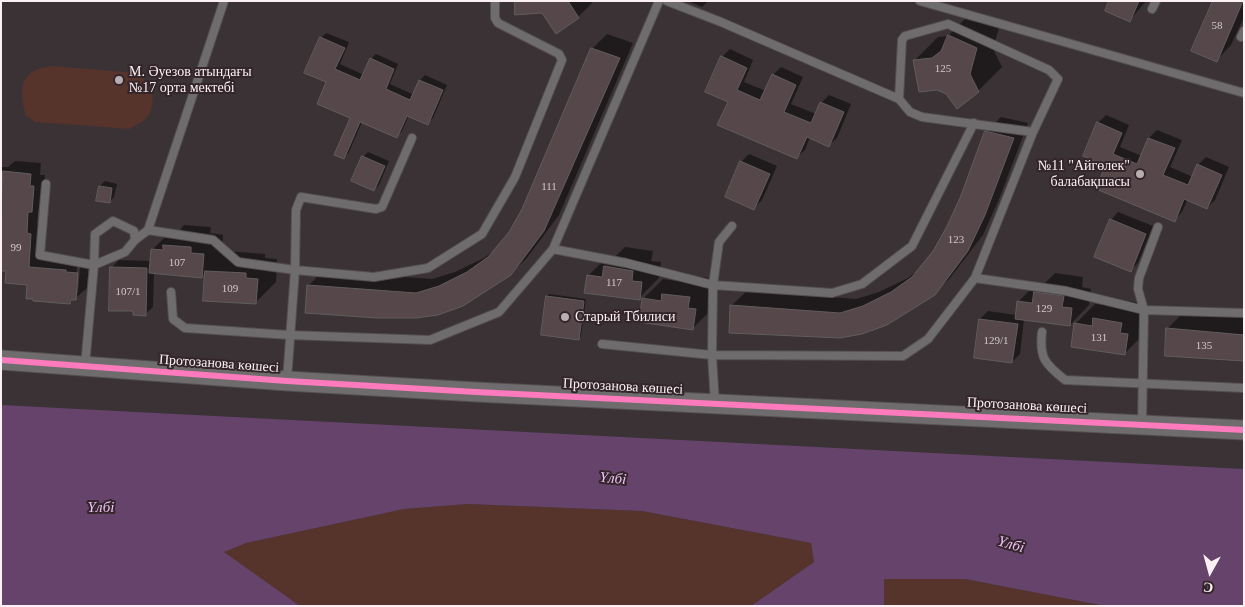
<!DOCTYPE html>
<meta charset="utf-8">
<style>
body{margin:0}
#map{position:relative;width:1245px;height:607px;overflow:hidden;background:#3a3235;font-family:"Times New Roman",serif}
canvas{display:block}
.frame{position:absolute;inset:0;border:2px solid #fbf1f4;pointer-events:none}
.north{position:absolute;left:1185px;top:547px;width:50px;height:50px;-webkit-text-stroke:4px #33252a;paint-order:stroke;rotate:187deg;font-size:14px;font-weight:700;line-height:20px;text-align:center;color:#fbf1f4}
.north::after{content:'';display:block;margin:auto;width:18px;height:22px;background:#fbf1f4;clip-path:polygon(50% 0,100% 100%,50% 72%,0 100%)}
</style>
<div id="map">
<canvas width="1245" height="607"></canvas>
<div class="frame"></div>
<div class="north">С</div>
</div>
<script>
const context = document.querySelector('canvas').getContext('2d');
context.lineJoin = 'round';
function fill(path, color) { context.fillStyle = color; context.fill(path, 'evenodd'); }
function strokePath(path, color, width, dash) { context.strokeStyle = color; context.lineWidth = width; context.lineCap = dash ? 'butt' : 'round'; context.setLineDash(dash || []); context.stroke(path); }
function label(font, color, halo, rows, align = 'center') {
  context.font = font + ' "Times New Roman",serif'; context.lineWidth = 4; context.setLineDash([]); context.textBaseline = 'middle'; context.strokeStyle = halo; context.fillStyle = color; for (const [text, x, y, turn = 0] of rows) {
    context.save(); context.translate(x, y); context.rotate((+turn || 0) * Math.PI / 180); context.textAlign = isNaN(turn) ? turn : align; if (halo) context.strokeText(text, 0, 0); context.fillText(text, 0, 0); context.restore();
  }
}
const green = new Path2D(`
 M 52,66 L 136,73 C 149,81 158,99 149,114 C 146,121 136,125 130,129 L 36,122 L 26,116 C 18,89 20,69 52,66 Z
 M 468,504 L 642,511 L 811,543 L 814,562 L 751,606 L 300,606 L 223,552 L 246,543 L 404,509 Z
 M 884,579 L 965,579 L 1105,606 L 884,606 Z`);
const water = new Path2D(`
 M 1,405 L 1244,469 L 1244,606 L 1105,606 L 965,579 L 884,579 L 884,606 L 751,606 L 814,562 L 811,543 L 642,511 L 468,504 L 404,509 L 246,543 L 224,552 L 300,606 L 1,606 Z`);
const shadow = new Path2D(`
 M 516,1 L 591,1 L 592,3 L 578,17 L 543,12 Z
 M 688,1 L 708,1 L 702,7 Z
 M 1110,1 L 1146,1 L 1130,20 Z
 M 1214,1 L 1244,1 L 1244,17 L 1231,45 L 1217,60 Z
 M 972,12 L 1000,24 L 993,49 L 1002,67 L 978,91 L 957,108 L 946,93 L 914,61 L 938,37 L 948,36 Z
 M 326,33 L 349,42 L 340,64 L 364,75 L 371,59 L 376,54 L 398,64 L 390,84 L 414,95 L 420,80 L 425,75 L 447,85 L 433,118 L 428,123 L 409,115 L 402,131 L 397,136 L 362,122 L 349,152 L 344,158 L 351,118 L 328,81 L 321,38 Z
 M 607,34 L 633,43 L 559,215 L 526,259 L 510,274 L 463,304 L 308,286 L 323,271 L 432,279 L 455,272 L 484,258 L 497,248 L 510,232 L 523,209 L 592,49 Z
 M 730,49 L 753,60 L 744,82 L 766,91 L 773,75 L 781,67 L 803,77 L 791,104 L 816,114 L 822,102 L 829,95 L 851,104 L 837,138 L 829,145 L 810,137 L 805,150 L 797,157 L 729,102 L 722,57 Z
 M 1106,115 L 1129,125 L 1120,147 L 1142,156 L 1149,138 L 1157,130 L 1182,140 L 1170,167 L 1193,177 L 1198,165 L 1206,157 L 1229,167 L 1215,200 L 1207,208 L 1188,199 L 1182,212 L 1175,220 L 1107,165 L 1098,123 Z
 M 1001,117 L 1028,123 L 999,199 L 983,235 L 950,278 L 934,294 L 887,324 L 840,337 L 730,332 L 732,305 L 747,291 L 856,299 L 879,292 L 908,278 L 921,268 L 934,252 L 962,198 L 986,132 Z
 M 368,152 L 389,161 L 379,185 L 374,190 L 363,157 Z
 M 749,154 L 777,166 L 762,200 L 754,208 L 741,162 Z
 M 15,161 L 41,163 L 40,175 L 45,175 L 43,200 L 39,204 L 37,223 L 42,223 L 39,256 L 89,263 L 87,288 L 70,303 L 8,270 L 1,270 L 1,167 L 8,167 ZM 77,267 L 80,267 L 78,293 L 75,293 Z
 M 105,181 L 117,184 L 114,197 L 109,202 L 100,186 Z
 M 1118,212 L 1153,226 L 1138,263 L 1130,271 L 1111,220 Z
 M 184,225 L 211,227 L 210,233 L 223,235 L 222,256 L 226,251 L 265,254 L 265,258 L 277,259 L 276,282 L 256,302 L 206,272 L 202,276 L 154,273 L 153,307 L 145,314 L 134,310 L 111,268 L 119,260 L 151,261 L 152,250 L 172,230 L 179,231 Z
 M 625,247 L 653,251 L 651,261 L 661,262 L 659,278 L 639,298 L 588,276 L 608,256 L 615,257 Z
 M 1055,273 L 1083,277 L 1082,287 L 1091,289 L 1089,305 L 1070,325 L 1024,319 L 1020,354 L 1012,362 L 980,319 L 988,311 L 1016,315 L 1018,302 L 1038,282 L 1045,283 Z
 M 683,274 L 709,278 L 708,288 L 715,289 L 712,309 L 692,329 L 643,299 L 663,279 L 676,281 Z
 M 549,294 L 586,299 L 581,336 L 579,339 L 547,296 Z
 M 1114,299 L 1141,303 L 1139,313 L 1147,314 L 1144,334 L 1124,354 L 1075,324 L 1095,304 L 1108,305 Z
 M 1187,309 L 1244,313 L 1244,359 L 1167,329 Z`);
const building = new Path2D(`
 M 515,1 L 568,1 L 579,18 L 556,34 L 542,13 L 515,15 Z
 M 1109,1 L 1139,1 L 1130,22 L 1105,11 Z
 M 1213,1 L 1243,1 L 1217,62 L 1191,51 Z
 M 948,35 L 977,48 L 970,74 L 979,92 L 957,109 L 946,94 L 937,90 L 919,92 L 913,60 L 932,58 L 941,51 Z
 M 320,37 L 345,48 L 335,69 L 360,80 L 370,58 L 394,69 L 386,89 L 410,100 L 419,80 L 443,90 L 428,125 L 407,116 L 397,138 L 360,122 L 344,159 L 334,155 L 350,118 L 317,104 L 326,82 L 304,73 Z
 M 591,48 L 620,58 L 544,231 L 511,275 L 463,306 L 438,315 L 416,318 L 377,318 L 305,313 L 307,285 L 416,293 L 439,286 L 467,272 L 488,257 L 509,232 L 522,209 Z
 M 721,56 L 747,68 L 737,90 L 760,100 L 772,74 L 796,85 L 784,112 L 811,123 L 820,102 L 844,112 L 829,147 L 807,137 L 797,159 L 717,125 L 728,102 L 705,92 Z
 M 1097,122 L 1122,133 L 1113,154 L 1137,164 L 1148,138 L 1175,148 L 1163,175 L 1188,185 L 1197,164 L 1222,175 L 1207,209 L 1184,199 L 1175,222 L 1096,189 L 1105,166 L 1083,156 Z
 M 985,131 L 1014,138 L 985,215 L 968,251 L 935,295 L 887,325 L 862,334 L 840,338 L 729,333 L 730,305 L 840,313 L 863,306 L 891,292 L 912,277 L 933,251 L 946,228 L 960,198 Z
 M 362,156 L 385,166 L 374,191 L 351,181 Z
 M 740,161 L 770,174 L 754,210 L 725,197 Z
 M 3,171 L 31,174 L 30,186 L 34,186 L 32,212 L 28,212 L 27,233 L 31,234 L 29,267 L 66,270 L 66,272 L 78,273 L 76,300 L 71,300 L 70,304 L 33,301 L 33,299 L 26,299 L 27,285 L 5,283 L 6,271 L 1,271 Z
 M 99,186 L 112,188 L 110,203 L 96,201 Z
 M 1110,219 L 1146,234 L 1131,272 L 1094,257 Z
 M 163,245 L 191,247 L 191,253 L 204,254 L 202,278 L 149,273 L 151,249 L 163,250 Z
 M 604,266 L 633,271 L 632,281 L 642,282 L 640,300 L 584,293 L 587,275 L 602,277 Z
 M 110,267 L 147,268 L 146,316 L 133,315 L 133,311 L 109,311 Z
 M 205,271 L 246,273 L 246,278 L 258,279 L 256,304 L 203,301 Z
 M 1034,292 L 1064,296 L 1062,307 L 1072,308 L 1070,326 L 1015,319 L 1017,301 L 1032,303 Z
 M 662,294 L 690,297 L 688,308 L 696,309 L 693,330 L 639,322 L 642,298 L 661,301 Z
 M 546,296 L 584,301 L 579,340 L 541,335 Z
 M 1093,318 L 1122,323 L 1120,333 L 1128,334 L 1125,355 L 1071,347 L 1074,323 L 1092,326 Z
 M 979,319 L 1018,324 L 1012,363 L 974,358 Z
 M 1166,328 L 1244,335 L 1244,361 L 1165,356 Z`);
const service = new Path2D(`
 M 667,1 L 721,22 L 899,99
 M 920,1 L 1244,93
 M 1152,9 L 1156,1
 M 1241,37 L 1244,31
 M 46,184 L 40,255 L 94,265 L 95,234 L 113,221 L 134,231 L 135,240
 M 148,230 L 224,1
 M 553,249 L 626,263 L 713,285 L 719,242 L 732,226
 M 975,278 L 1066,291 L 1144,310 L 1244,313
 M 171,292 L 173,319 L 185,328 L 289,335 L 430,340 L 499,312 L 553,249 L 659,1
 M 1042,332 C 1039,358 1045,364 1065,380 L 1244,388
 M 602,344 L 712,355 L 903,356 L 928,339 L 975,278 L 1033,132 L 1058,79 L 1049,70 L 948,24 L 905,36 L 902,40 L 899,99 L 910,112 L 922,117 L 1033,132
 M 85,366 L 94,265 L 125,252 L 135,240 L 148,230 L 213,240 L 238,262 L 295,270 L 296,210 L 301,197 L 376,209 L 382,207 L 412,138
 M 287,380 L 295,270 L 374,277 L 428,268 L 482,234 L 515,177 L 562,60 L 559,54 L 498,23 L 495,18 L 495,1
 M 715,404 L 712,355 L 713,285 L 832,293 L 862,284 L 912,246 L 974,123
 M 1142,424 L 1144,310 L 1138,289 L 1139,278 L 1158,227`);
const tertiary = new Path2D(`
 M 1,360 L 287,381 L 476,392 L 1244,430`);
const cycleway = new Path2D(`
 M 1,360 L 287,381 L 476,392 L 1244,430`);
const markers = [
 [119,80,5,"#b7aeb1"],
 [1140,174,5,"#b7aeb1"],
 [565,317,5,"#b7aeb1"]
];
const numberNames = [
 ["58",1217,26],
 ["125",943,69],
 ["111",549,187],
 ["123",956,240],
 ["99",16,248],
 ["107",177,263],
 ["117",614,283],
 ["109",230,289],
 ["107/1",128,292],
 ["129",1044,309],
 ["131",1099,338],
 ["129/1",996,341],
 ["135",1204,346]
];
const poiNames = [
 ["М. Әуезов атындағы",129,72],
 ["№17 орта мектебі",129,88],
 ["№11 \"Айгөлек\"",1130,166,"right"],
 ["балабақшасы",1130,182,"right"],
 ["Старый Тбилиси",575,317]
];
const streetNames = [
 ["Протозанова көшесі",219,364,4],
 ["Протозанова көшесі",623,387,3],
 ["Протозанова көшесі",1027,406,3]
];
const waterNames = [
 ["Үлбі",613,479,5],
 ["Үлбі",101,508],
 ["Үлбі",1011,545,16]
];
fill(green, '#56332b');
fill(water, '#65436b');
fill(shadow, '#0007');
fill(building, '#56484a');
strokePath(building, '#625c5d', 1);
strokePath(service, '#544e50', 10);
strokePath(tertiary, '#544e50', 21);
strokePath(service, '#6f6c6d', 8);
strokePath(tertiary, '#6f6c6d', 19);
strokePath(cycleway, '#fd7abc', 6);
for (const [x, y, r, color] of markers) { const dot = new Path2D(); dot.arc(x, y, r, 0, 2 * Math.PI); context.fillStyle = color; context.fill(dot); strokePath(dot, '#33252a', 2); }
label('11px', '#d2c7ca', null, numberNames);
label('14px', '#fbf1f4', '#33252a', poiNames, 'left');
label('14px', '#fbf1f4', '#33252a', streetNames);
label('italic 15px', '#f0c2f8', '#33252a', waterNames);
</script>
